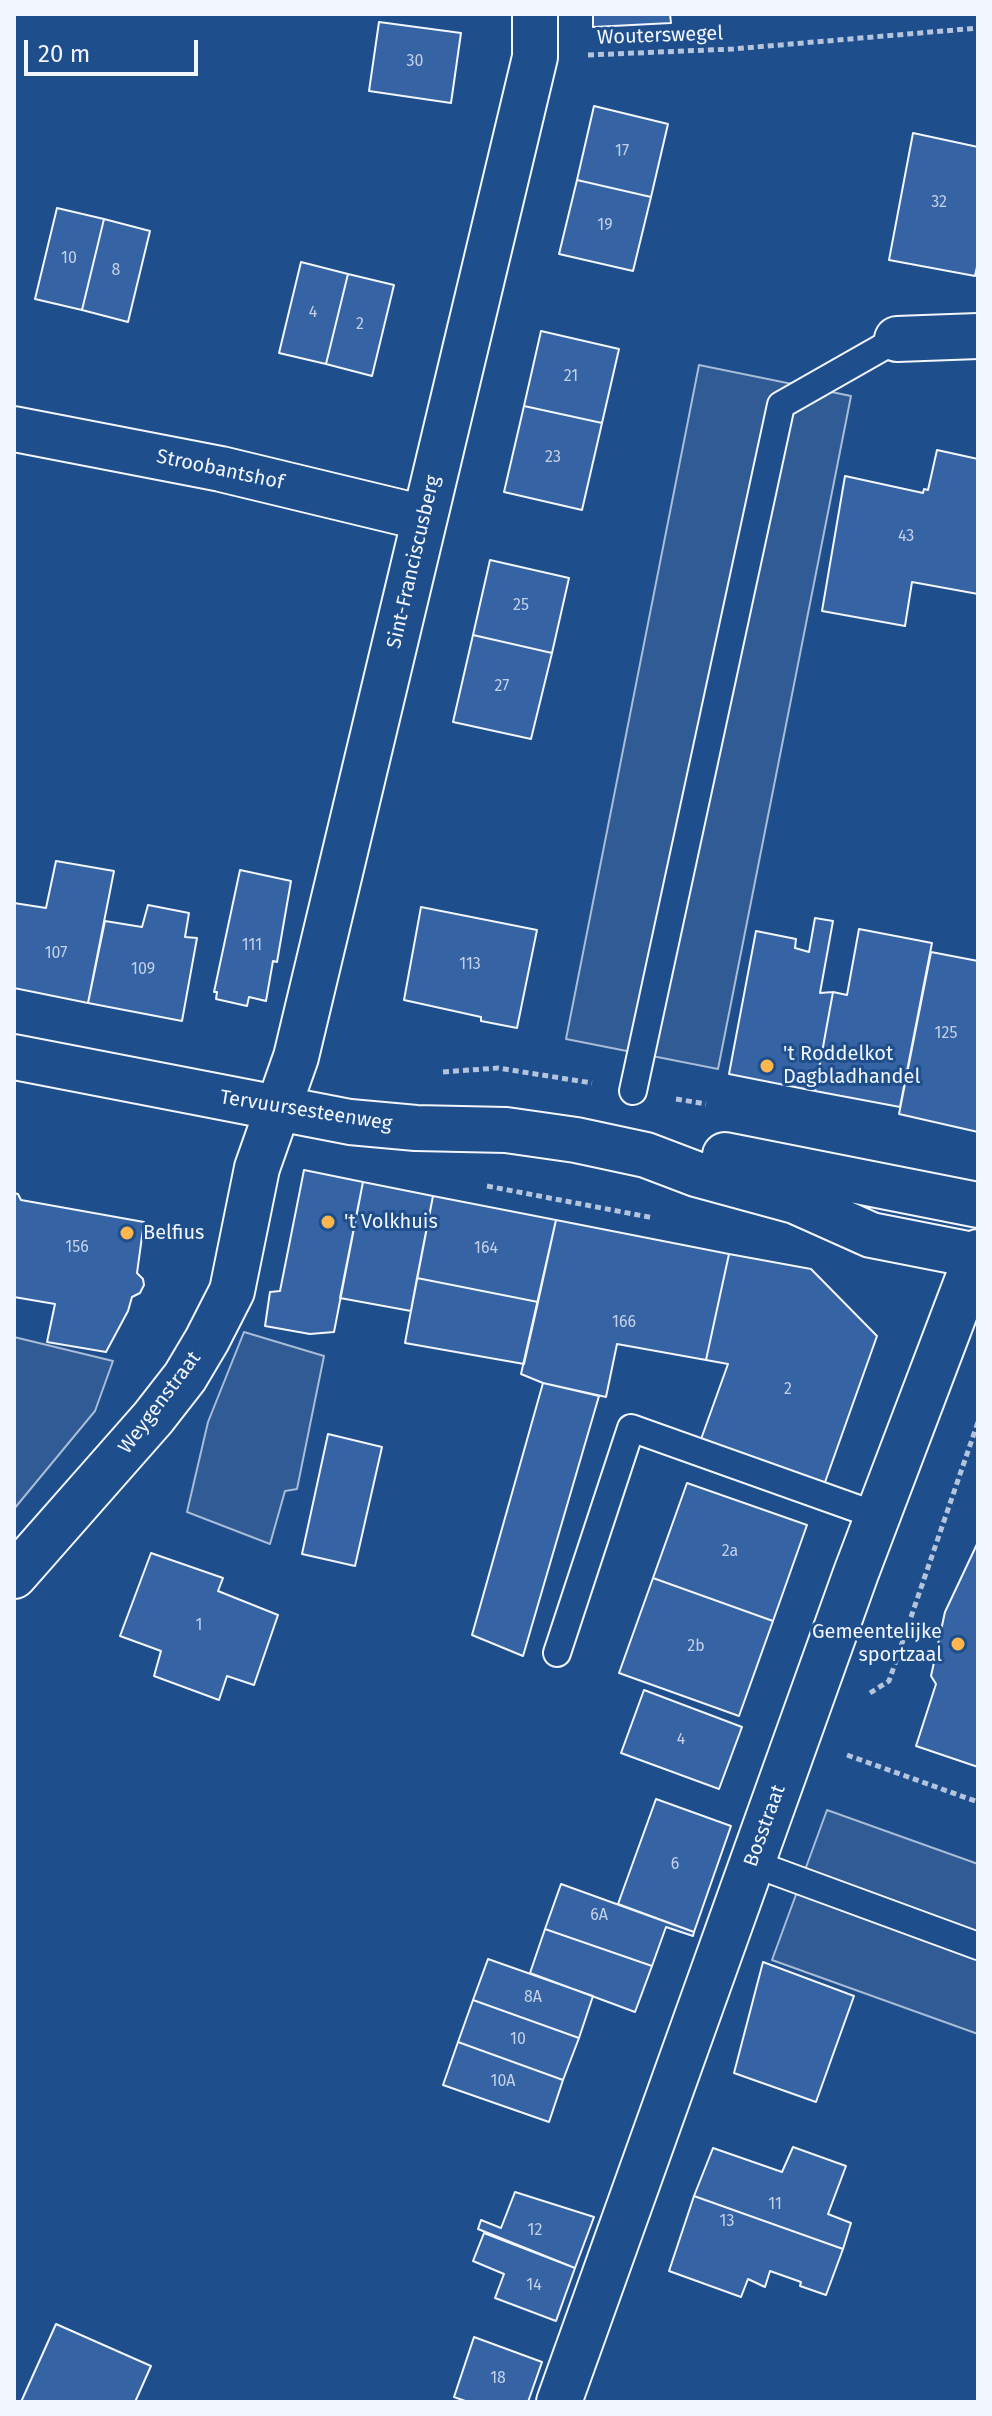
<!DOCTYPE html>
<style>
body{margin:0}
#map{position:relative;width:992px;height:2416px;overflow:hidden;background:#1f4e8c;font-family:"Fira Sans",sans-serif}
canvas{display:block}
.frame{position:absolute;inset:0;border:16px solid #f2f6ff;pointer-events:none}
.scale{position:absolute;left:24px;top:40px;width:174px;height:36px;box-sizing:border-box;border:4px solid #f2f6ff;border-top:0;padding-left:10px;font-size:24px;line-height:28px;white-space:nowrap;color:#f2f6ff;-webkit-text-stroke:6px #1f4e8c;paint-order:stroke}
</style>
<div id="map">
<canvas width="992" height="2416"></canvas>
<div class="frame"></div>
<div class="scale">20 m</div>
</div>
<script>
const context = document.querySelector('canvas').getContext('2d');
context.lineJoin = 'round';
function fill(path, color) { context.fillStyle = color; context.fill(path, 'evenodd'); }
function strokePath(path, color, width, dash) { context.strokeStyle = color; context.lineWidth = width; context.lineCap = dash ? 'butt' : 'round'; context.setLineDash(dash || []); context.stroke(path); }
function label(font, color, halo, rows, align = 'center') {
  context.font = font + ' "Fira Sans",sans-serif'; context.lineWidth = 6; context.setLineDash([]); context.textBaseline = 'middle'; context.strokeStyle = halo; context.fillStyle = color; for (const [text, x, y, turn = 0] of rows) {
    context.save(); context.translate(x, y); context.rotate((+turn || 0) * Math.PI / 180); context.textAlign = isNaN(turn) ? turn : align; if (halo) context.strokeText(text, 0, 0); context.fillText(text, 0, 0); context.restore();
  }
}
const parking = new Path2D(`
 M 699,365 L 851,396 L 718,1069 L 566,1039 Z
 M 244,1332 L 324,1356 L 297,1489 L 285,1491 L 270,1544 L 187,1512 L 208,1422 Z
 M 14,1337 L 113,1361 L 95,1411 L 14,1509 Z
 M 827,1810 L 978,1864 L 978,2034 L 772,1960 Z`);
const building = new Path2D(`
 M 593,14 L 670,14 L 671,23 L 593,27 Z
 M 379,22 L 461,33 L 451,103 L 369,91 Z
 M 594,106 L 668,124 L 651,197 L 577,180 Z
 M 913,133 L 978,147 L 978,262 L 975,276 L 889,260 Z
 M 577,180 L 651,197 L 633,271 L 559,254 Z
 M 57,208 L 104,219 L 82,310 L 35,299 Z
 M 104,219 L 150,231 L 128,322 L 82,310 Z
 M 301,262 L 348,274 L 326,364 L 279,353 Z
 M 348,274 L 394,285 L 372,376 L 326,364 Z
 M 541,331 L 619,349 L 602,423 L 524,406 Z
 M 524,406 L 602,423 L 582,510 L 504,492 Z
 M 937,450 L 978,459 L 978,594 L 912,582 L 905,626 L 822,611 L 845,476 L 923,493 L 924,489 L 928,490 Z
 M 490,560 L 569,578 L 552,653 L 473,635 Z
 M 473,635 L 552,653 L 531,739 L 453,722 Z
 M 56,861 L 114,871 L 88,1003 L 14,988 L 14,903 L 46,908 Z
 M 240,870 L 291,881 L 277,962 L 273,961 L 266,1001 L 249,997 L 247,1006 L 216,999 L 217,992 L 214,992 Z
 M 148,905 L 189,913 L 185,937 L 197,938 L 182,1021 L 88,1003 L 105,921 L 142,927 Z
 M 421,907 L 537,930 L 517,1028 L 481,1021 L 481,1017 L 404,1000 Z
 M 815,918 L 833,921 L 820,993 L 833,992 L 815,1091 L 729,1074 L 756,931 L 796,939 L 795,948 L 809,952 Z
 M 859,929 L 932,943 L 900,1107 L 815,1091 L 833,992 L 847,995 Z
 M 931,952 L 978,961 L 978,1132 L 899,1114 Z
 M 304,1170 L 363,1182 L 334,1332 L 310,1334 L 265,1326 L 270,1292 L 280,1291 Z
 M 363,1182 L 433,1196 L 411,1311 L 340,1298 Z
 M 14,1193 L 18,1194 L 21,1200 L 144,1222 L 137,1273 L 143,1279 L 144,1285 L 140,1293 L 132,1297 L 128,1311 L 106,1352 L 47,1342 L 55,1304 L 14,1297 Z
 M 433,1196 L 556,1220 L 538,1302 L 417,1278 Z
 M 556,1220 L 729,1254 L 706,1360 L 617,1344 L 606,1397 L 543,1383 L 521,1374 Z
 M 729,1254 L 811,1269 L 877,1336 L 824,1485 L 700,1442 L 728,1364 L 706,1360 Z
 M 417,1278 L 538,1302 L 524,1364 L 405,1343 Z
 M 543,1383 L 599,1396 L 523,1656 L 472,1635 Z
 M 328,1434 L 382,1447 L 355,1566 L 302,1554 Z
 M 687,1483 L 807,1525 L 773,1621 L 653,1578 Z
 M 978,1542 L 978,1767 L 916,1746 L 936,1684 L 931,1676 L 945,1612 Z
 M 151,1553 L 223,1578 L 218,1591 L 278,1615 L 254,1685 L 227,1676 L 219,1700 L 154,1676 L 161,1651 L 120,1636 Z
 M 653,1578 L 773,1621 L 739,1716 L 619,1673 Z
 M 644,1690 L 742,1727 L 719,1789 L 621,1753 Z
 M 656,1799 L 731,1826 L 694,1932 L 618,1904 Z
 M 561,1884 L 694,1932 L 693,1936 L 666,1927 L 652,1966 L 545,1929 Z
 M 545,1929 L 652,1966 L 635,2012 L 530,1973 Z
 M 488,1959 L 593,1996 L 579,2038 L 473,2000 Z
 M 763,1962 L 854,1996 L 816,2102 L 734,2073 Z
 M 473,2000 L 579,2038 L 563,2080 L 458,2042 Z
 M 458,2042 L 563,2080 L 549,2122 L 443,2085 Z
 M 793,2147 L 846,2166 L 828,2214 L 851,2223 L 843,2249 L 694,2196 L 713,2148 L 782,2172 Z
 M 515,2192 L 594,2217 L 575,2268 L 478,2229 L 481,2220 L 501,2228 Z
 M 694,2196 L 843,2249 L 826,2295 L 800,2286 L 801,2282 L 770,2271 L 765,2287 L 748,2279 L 741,2297 L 669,2271 Z
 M 484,2233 L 575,2268 L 556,2321 L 495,2298 L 504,2274 L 473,2261 Z
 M 56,2324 L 151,2366 L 135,2402 L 21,2402 Z
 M 474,2337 L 542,2362 L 528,2402 L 468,2402 L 454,2397 Z`);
const path = new Path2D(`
 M 588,55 L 733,49 L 978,28
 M 443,1072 L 498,1068 L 592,1083
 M 676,1099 L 706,1104
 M 487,1186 L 654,1218
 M 870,1693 L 889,1681 L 978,1422
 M 847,1755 L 978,1802`);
const service = new Path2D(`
 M 633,1091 L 781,405 L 897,339
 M 557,1653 L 631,1428 L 878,1516
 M 752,1863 L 978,1946`);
const minor = new Path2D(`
 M 897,339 L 978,336
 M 14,429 L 221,469 L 424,518
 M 14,1576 L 153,1418 L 185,1377 L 207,1340 L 232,1291 L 257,1168 L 296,1057 L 535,57 L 535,14`);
const tertiary = new Path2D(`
 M 559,2402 L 856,1573 L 978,1252`);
const primary = new Path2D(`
 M 14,1057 L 350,1122 L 416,1128 L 506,1130 L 576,1140 L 646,1155 L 696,1174 L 795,1201 L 871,1235 L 978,1256
 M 725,1155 L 978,1205`);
const markers = [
 [767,1066,8,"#ffb74d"],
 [328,1222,8,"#ffb74d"],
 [127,1233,8,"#ffb74d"],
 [958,1644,8,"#ffb74d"]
];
const numberNames = [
 ["30",415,62],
 ["17",622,152],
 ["32",939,203],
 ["19",605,226],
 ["10",69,259],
 ["8",116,271],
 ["4",313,313],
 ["2",360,325],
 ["21",571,377],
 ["23",553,458],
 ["43",906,537],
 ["25",521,606],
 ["27",502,687],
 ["111",252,946],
 ["107",56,954],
 ["113",470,965],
 ["109",143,970],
 ["125",946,1034],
 ["156",77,1248],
 ["164",486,1249],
 ["166",624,1323],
 ["2",788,1390],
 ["2a",730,1552],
 ["1",199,1626],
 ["2b",696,1647],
 ["4",681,1740],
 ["6",675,1865],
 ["6A",599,1916],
 ["8A",533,1998],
 ["10",518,2040],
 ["10A",503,2082],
 ["11",775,2205],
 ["13",727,2222],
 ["12",535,2231],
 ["14",534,2286],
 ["18",498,2379]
];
const streetNames = [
 ["Wouterswegel",660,36,-2],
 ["Stroobantshof",220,470,12],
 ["Sint-Franciscusberg",414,562,-77],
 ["Tervuursesteenweg",306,1111,9],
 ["Weygenstraat",160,1403,-53],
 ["Bosstraat",765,1826,-70]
];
const poiNames = [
 ["'t Roddelkot",783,1054],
 ["Dagbladhandel",783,1077],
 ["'t Volkhuis",344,1222],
 ["Belfius",143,1233],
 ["Gemeentelijke",942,1632,"right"],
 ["sportzaal",942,1655,"right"]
];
fill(parking, '#305b95');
strokePath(parking, '#a8bbd7', 2);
fill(building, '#3563a3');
strokePath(building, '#f2f6ff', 2);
strokePath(service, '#f2f6ff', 30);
strokePath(minor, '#f2f6ff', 48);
strokePath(tertiary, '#f2f6ff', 48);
strokePath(primary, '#f2f6ff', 48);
strokePath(path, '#b3c4dc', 5, [6, 4]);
strokePath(service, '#1f4e8c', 26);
strokePath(minor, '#1f4e8c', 44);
strokePath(tertiary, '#1f4e8c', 44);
strokePath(primary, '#1f4e8c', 44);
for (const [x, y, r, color] of markers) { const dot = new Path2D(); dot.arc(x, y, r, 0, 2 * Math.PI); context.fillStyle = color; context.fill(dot); strokePath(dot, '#1f4e8c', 3); }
label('16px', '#c3d1e8', null, numberNames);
label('20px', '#f2f6ff', '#1f4e8c', streetNames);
label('20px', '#f2f6ff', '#1f4e8c', poiNames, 'left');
</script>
